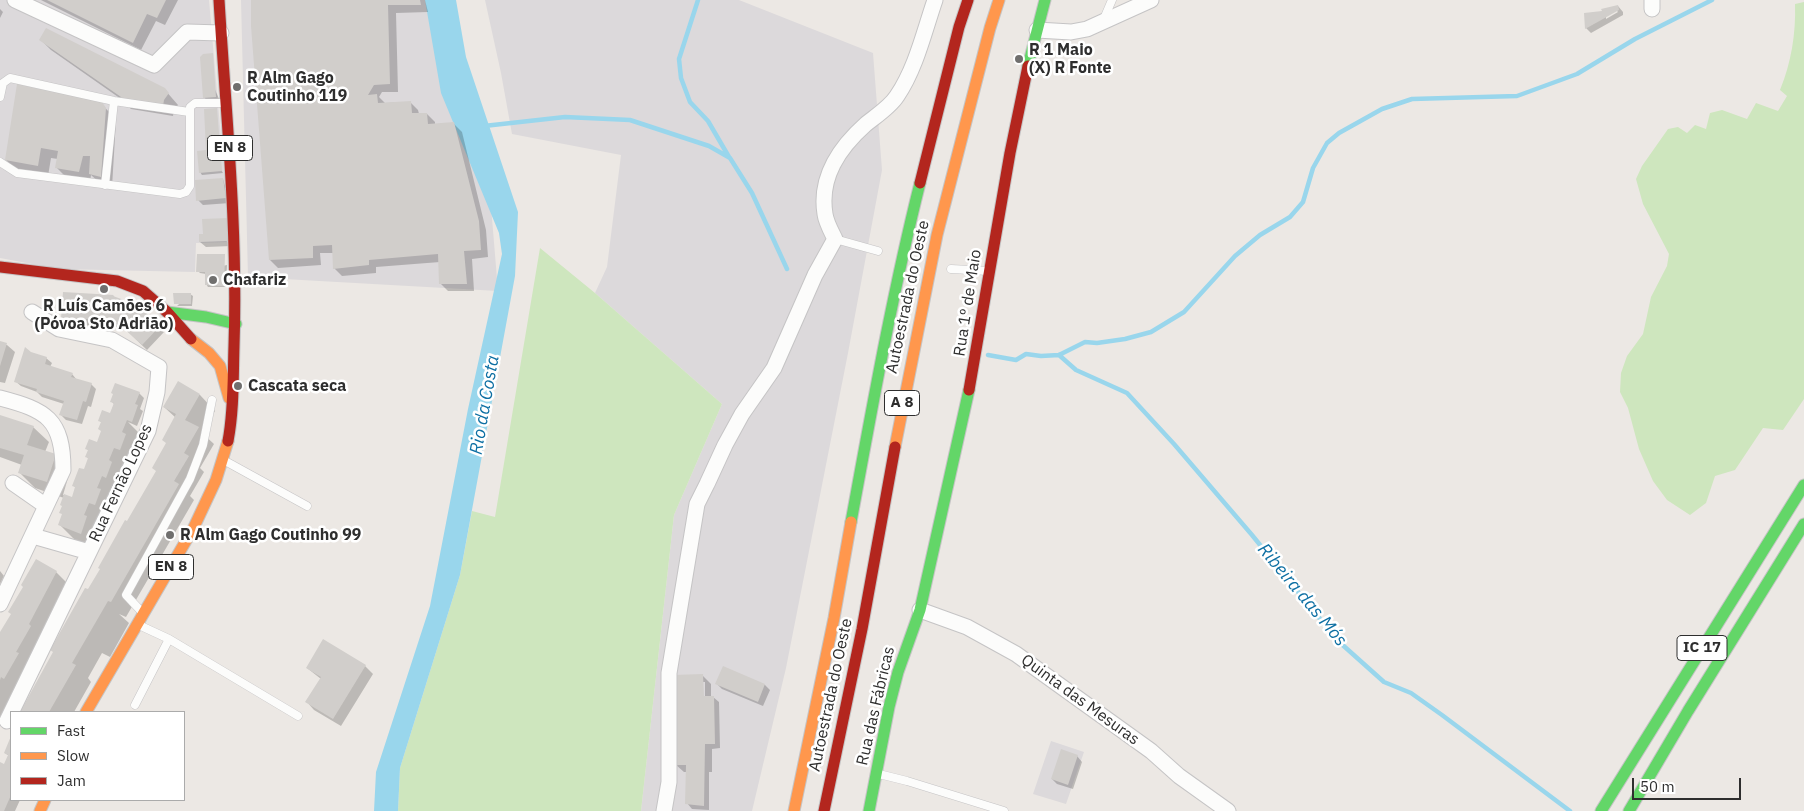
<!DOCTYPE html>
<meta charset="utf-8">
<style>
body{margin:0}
#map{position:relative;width:1804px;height:811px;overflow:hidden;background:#ece8e4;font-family:"IBM Plex Sans",sans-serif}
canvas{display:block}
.legend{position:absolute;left:10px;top:711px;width:175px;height:90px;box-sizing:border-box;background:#fff;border:1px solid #ababab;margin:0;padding:6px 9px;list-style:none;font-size:15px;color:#2e2e2e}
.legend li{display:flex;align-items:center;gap:10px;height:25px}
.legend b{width:25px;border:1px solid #ababab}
.scale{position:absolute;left:1632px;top:778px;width:109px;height:22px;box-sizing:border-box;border:2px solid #2e2e2e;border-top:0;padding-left:6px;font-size:15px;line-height:18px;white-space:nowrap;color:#2e2e2e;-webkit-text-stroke:4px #fff;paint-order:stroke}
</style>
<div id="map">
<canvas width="1804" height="811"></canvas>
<ul class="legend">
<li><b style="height:6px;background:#63d668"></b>Fast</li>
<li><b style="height:6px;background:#ff974d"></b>Slow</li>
<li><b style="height:6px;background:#b3261e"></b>Jam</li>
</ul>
<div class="scale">50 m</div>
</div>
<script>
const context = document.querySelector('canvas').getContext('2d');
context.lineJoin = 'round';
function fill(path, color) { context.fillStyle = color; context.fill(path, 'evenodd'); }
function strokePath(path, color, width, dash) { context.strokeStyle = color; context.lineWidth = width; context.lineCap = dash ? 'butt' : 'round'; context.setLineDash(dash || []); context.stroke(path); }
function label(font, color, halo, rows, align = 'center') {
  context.font = font + ' "IBM Plex Sans",sans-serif'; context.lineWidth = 5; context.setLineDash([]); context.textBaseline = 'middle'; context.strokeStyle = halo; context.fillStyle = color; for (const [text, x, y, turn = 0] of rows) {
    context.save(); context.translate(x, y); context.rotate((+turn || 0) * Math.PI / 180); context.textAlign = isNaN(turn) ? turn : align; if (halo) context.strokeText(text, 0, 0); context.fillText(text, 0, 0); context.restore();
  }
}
const industrial = new Path2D(`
 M 0,0 L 209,0 L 230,242 L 196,243 L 195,272 L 59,269 L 0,258 Z
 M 241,0 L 433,0 L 489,182 L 498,291 L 248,277 Z
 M 485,0 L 739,0 L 873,53 L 882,170 L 848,353 L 786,668 L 752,811 L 641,811 L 674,515 L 722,404 L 595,293 L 607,267 L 621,155 L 512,134 L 501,73 Z
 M 1051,741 L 1084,752 L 1066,804 L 1033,794 Z`);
const green = new Path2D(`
 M 1804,2 L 1804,399 L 1783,430 L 1763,428 L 1735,470 L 1715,476 L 1706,503 L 1690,515 L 1667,500 L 1653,481 L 1639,449 L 1628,408 L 1620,392 L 1621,373 L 1627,356 L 1643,334 L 1651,297 L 1667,266 L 1669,254 L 1643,204 L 1636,179 L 1642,166 L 1668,129 L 1678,127 L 1687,133 L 1695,125 L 1706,129 L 1710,113 L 1722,110 L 1747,119 L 1756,103 L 1778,111 L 1787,96 L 1780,90 C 1791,63 1796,34 1795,4 Z
 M 540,248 L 595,293 L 722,404 L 674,515 L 641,811 L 398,811 L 400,768 L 460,575 L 472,511 L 495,517 Z`);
const water = new Path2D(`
 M 425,0 L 456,0 L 466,57 L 518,212 L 515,276 L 460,575 L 400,768 L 398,811 L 374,811 L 376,772 L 430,606 L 468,409 L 502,254 L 499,233 L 441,93 Z`);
const shadow = new Path2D(`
 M 41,0 L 178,0 L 165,25 L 156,21 L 141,50 Z
 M 252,0 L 425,0 L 428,12 L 396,13 L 398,92 L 382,92 L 379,97 L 385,103 L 410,102 L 418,110 L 419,114 L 427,114 L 435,122 L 435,125 L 454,124 L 462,132 L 486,230 L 488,257 L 472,259 L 474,291 L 448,291 L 440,283 L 440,262 L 376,267 L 376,273 L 342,276 L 334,268 L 333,253 L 320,253 L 321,265 L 278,268 L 270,260 Z
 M 1618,6 L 1623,12 L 1623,15 L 1591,33 L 1586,28 L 1585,14 L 1603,12 ZM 1616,10 L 1618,12 L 1606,19 L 1606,16 Z
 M 0,9 L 3,12 L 0,18 Z
 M 41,40 L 165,90 L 178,105 L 174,110 L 173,116 L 131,109 L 121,99 L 51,50 Z
 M 201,58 L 220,101 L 209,103 L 204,97 Z
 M 101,103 L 116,120 L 112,187 L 101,184 L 91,175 L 90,182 L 67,178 L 56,167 L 58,159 L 51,158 L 48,176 L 17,171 L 6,160 Z
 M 209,151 L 223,173 L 202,175 L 200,172 Z
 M 223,179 L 230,203 L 203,205 L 198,200 Z
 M 203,220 L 232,246 L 206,247 L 200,242 L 204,235 Z
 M 227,265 L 226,287 L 208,287 L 206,284 L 206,274 L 200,273 L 198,271 Z
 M 190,294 L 193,296 L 192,306 L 177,306 Z
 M 113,296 L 116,298 L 134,303 L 164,332 L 147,350 L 124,328 L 91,324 L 91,326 L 75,325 L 73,323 L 68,322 L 63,317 Z
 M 0,343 L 7,345 L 15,352 L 5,383 L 0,382 Z
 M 30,353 L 46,358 L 52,363 L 50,367 L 72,374 L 77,380 L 91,384 L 96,389 L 91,407 L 88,406 L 82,424 L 66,420 L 61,415 L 64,404 L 42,397 L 37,392 L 21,386 L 15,381 Z
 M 178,383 L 200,395 L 215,411 L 202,433 L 214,444 L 200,468 L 204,472 L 190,496 L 194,500 L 126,617 L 119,614 L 129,623 L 110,657 L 102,653 L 88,678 L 91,682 L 74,712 L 21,712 L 54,653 L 93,594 L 128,523 L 157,472 L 176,418 L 164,407 Z
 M 139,393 L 144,398 L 140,409 L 143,411 L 137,426 L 128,422 L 142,436 L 96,548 L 75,540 L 60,525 L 63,515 L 64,498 L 35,488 L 20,473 L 22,465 L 0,457 L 0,416 L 33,427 L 49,442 L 45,452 L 55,455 L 70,471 L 63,495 L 73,498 L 76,488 L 74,486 L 85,471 L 89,460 L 87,457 L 89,451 L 87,449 L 98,443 L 102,432 L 102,423 L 100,421 L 110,415 L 114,404 L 112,402 Z
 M 0,571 L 4,576 L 0,584 Z
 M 56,572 L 72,588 L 2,718 L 0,717 L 0,635 L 12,614 Z
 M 324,641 L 365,666 L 373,674 L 341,726 L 314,710 L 307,702 L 321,679 L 307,668 Z
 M 724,668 L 765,685 L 770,690 L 763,706 L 722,689 L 717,684 Z
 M 703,676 L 711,684 L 711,697 L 713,697 L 719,702 L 720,748 L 712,749 L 712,772 L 709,772 L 709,810 L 692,809 L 687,803 L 687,772 L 684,772 L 676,765 ZM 702,682 L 705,682 L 705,698 L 703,698 Z
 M 11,739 L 11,800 L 20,800 L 15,811 L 0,811 L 0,764 L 5,766 L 9,756 L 5,753 Z
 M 1077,756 L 1082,762 L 1073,789 L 1057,784 L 1052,779 Z`);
const stream = new Path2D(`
 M 698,0 L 679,59 L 681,78 L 690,102 L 708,121 L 729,157
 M 484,126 L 565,117 L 630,120 L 709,146 L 730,158 L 752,193 L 787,269
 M 988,355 L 1016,360 L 1026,354 L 1041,356 L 1059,355 L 1085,342 L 1097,343 L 1125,339 L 1151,332 L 1184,312 L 1235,256 L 1260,235 L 1290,217 L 1303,202 L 1313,168 L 1327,143 L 1339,133 L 1382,109 L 1412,99 L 1517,96 L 1577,74 L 1635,39 L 1712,0
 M 1059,355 L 1076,370 L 1127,393 L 1174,444 L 1252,535 L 1337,640 L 1384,682 L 1411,693 L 1442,715 L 1570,811`);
const building = new Path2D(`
 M 47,0 L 166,0 L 157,18 L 147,14 L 133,43 Z
 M 251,0 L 420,0 L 421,5 L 388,5 L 390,84 L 374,85 L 368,95 L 377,94 L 378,103 L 411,101 L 412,113 L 427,113 L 428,124 L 454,122 L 479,221 L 481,250 L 464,251 L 467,284 L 439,284 L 438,254 L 369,260 L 369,265 L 333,269 L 332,245 L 313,246 L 313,258 L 269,260 L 251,26 Z
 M 1618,5 L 1619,10 L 1585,29 L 1584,13 L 1602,11 L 1601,9 Z
 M 46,28 L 165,88 L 169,93 L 164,100 L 163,106 L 119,99 L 121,97 L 39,40 Z
 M 213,53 L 216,97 L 203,98 L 200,57 L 203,54 Z
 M 17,84 L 102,102 L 106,108 L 101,177 L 89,174 L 90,156 L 83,156 L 79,172 L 55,168 L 58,151 L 41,148 L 38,166 L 5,160 Z
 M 217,108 L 222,171 L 199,173 L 197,151 L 206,150 L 204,109 Z
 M 223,178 L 226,198 L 196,201 L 195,180 Z
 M 228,218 L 228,241 L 199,242 L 199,234 L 203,234 L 202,219 Z
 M 197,254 L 225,254 L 224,286 L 205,285 L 205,272 L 196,272 Z
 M 63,292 L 114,295 L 113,296 L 132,303 L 134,301 L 160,326 L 142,345 L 118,323 L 86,319 L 86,321 L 69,320 L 69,318 L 61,318 Z
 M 173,293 L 191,293 L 191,304 L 174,304 Z
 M 0,341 L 7,343 L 0,366 Z
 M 25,347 L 31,352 L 47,357 L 45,364 L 73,373 L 71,377 L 92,383 L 86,402 L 83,401 L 77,420 L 59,415 L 64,401 L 36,392 L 37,389 L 14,382 Z
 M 178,381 L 200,394 L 185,420 L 199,427 L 184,453 L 189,456 L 174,481 L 179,484 L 111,602 L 108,601 L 72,663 L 76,665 L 49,712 L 20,712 L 53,652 L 50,650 L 85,588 L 88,589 L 100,569 L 98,568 L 125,520 L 127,521 L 156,471 L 152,468 L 166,443 L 162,440 L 176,414 L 163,407 Z
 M 115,383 L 140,392 L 135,404 L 138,405 L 132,422 L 127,420 L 122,432 L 126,434 L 120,450 L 114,448 L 109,460 L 112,462 L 106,478 L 102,476 L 97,488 L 101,489 L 95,505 L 89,503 L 84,515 L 87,516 L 81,534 L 58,525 L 62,514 L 59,513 L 62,506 L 60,505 L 64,494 L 72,497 L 75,487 L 72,486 L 79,468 L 84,469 L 88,458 L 85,457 L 88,450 L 85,449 L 89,439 L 97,442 L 101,431 L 98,429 L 101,422 L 98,421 L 102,410 L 110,413 L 114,403 L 110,402 L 113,394 L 111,393 Z
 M 0,415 L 34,426 L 27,445 L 56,454 L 47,482 L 18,473 L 24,455 L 0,448 Z
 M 36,559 L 57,571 L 29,624 L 31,626 L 16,652 L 19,653 L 4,679 L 1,677 L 0,680 L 0,632 L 11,614 L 8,612 L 23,587 L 21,585 Z
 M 323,639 L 366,665 L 333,719 L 305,702 L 321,677 L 306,668 Z
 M 723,666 L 765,684 L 758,702 L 715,684 Z
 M 703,674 L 704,696 L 714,696 L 715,744 L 705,744 L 704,806 L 685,804 L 686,765 L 675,765 L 673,675 Z
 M 11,736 L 11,795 L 4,811 L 0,811 L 0,762 L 4,764 L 8,755 L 4,753 Z
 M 1061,749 L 1078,755 L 1068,785 L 1051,779 Z`);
const lane = new Path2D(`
 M 1103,21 L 1112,0
 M 0,97 L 3,83 L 10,78 L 114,101 L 189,112
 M 0,162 L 17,173 L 180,194 L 186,192 L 190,186 L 190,107 L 195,103 L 222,103
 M 105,185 L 114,101
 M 835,239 L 878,251
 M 951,269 L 989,271
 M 227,462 L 307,506
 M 140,610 L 126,595 L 190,479 L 203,445 L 212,400
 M 141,626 L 169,639 L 298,716
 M 135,705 L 169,639
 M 879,774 L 907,781 L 1004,811`);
const street = new Path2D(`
 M 15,0 L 154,65 L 187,32 L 221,33
 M 1652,0 L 1652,9
 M 1037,30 L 1071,32 L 1087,29 L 1151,0
 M 0,398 C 46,410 63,419 63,470 L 0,604
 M 13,483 L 46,506
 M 33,536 L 89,552
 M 920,610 L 967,627 L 1016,654 L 1151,751 L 1179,776 L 1228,811
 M 7,721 L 148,431 L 157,392 L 159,367 L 112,340 L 59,329 L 32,312
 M 664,811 L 669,782 L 669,673 L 697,504 L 707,484 L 725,445 L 742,414 L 774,368 L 815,275 L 835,239 C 831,231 826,222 825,214 C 819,177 839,148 866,124 C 876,116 890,107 897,96 C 916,68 924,32 935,0`);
const fast = new Path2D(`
 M 1028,66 L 1045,0
 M 167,312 L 206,317 L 236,324
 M 851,522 C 872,408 892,295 920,183
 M 869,811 L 889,707 L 898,672 L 920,610 L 969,390
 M 1601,811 L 1804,485
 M 1629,811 L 1688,711 L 1804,524`);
const slow = new Path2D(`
 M 191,339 L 209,353 L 220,366 L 229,398
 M 895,447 L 937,235 L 990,28 L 999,0
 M 86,712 L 194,527 L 216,480 L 228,441
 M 40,811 L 45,800
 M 794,811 L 834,618 L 851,522`);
const jam = new Path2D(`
 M 219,0 C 226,115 238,230 234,346 C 233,377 234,410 228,441
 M 920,183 L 959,27 L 968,0
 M 0,267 L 117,281 L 143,291 L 167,312 L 191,339
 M 969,390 L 1010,153 L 1028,66
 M 824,811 L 862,629 L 895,447`);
const markers = [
 [1019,59,5,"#706f6e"],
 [237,87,5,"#706f6e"],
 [213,280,5,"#706f6e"],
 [104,289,5,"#706f6e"],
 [238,386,5,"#706f6e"],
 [170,535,5,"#706f6e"]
];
const shields = [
 [230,148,45],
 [902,403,35],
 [171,567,45],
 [1702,648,50]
];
const shieldNames = [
 ["EN 8",230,148],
 ["A 8",902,403],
 ["EN 8",171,567],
 ["IC 17",1702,648]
];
const poiNames = [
 ["R 1 Maio",1029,50],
 ["(X) R Fonte",1029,68],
 ["R Alm Gago",247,78],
 ["Coutinho 119",247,96],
 ["Chafariz",223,280],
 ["R Luís Camões 6",104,306,"center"],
 ["(Póvoa Sto Adrião)",104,324,"center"],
 ["Cascata seca",248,386],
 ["R Alm Gago Coutinho 99",180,535]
];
const streetNames = [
 ["Autoestrada do Oeste",908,297,-78],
 ["Rua 1º de Maio",968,303,-81],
 ["Rua Fernão Lopes",121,483,-65],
 ["Autoestrada do Oeste",831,695,-78],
 ["Quinta das Mesuras",1080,700,36],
 ["Rua das Fábricas",876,706,-77]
];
const waterNames = [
 ["Rio da Costa",485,405,-80],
 ["Ribeira das Mós",1302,595,50]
];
fill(industrial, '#dcd9db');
fill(green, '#cee6be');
fill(water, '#99d6ec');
fill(shadow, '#0003');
strokePath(stream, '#99d6ec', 4.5);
fill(building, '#d1cecb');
strokePath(lane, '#c5c4c5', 9);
strokePath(street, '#c5c4c5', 17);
strokePath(fast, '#c5c4c5', 13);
strokePath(slow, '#c5c4c5', 13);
strokePath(jam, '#c5c4c5', 13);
strokePath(lane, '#fcfcfb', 8);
strokePath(street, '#fcfcfb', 15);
strokePath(fast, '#63d668', 11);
strokePath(slow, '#ff974d', 11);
strokePath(jam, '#b3261e', 11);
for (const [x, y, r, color] of markers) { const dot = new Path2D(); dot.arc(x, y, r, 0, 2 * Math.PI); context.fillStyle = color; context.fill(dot); strokePath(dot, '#fff', 2); }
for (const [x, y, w] of shields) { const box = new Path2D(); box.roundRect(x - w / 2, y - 12.5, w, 25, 4); context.fillStyle = '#fff'; context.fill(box); strokePath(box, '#2e2e2e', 1); }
label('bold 15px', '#2e2e2e', null, shieldNames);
label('bold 16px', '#2e2e2e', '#fff', poiNames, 'left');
label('16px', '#2e2e2e', '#fff', streetNames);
label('italic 18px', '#0d6fa3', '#fff', waterNames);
</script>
